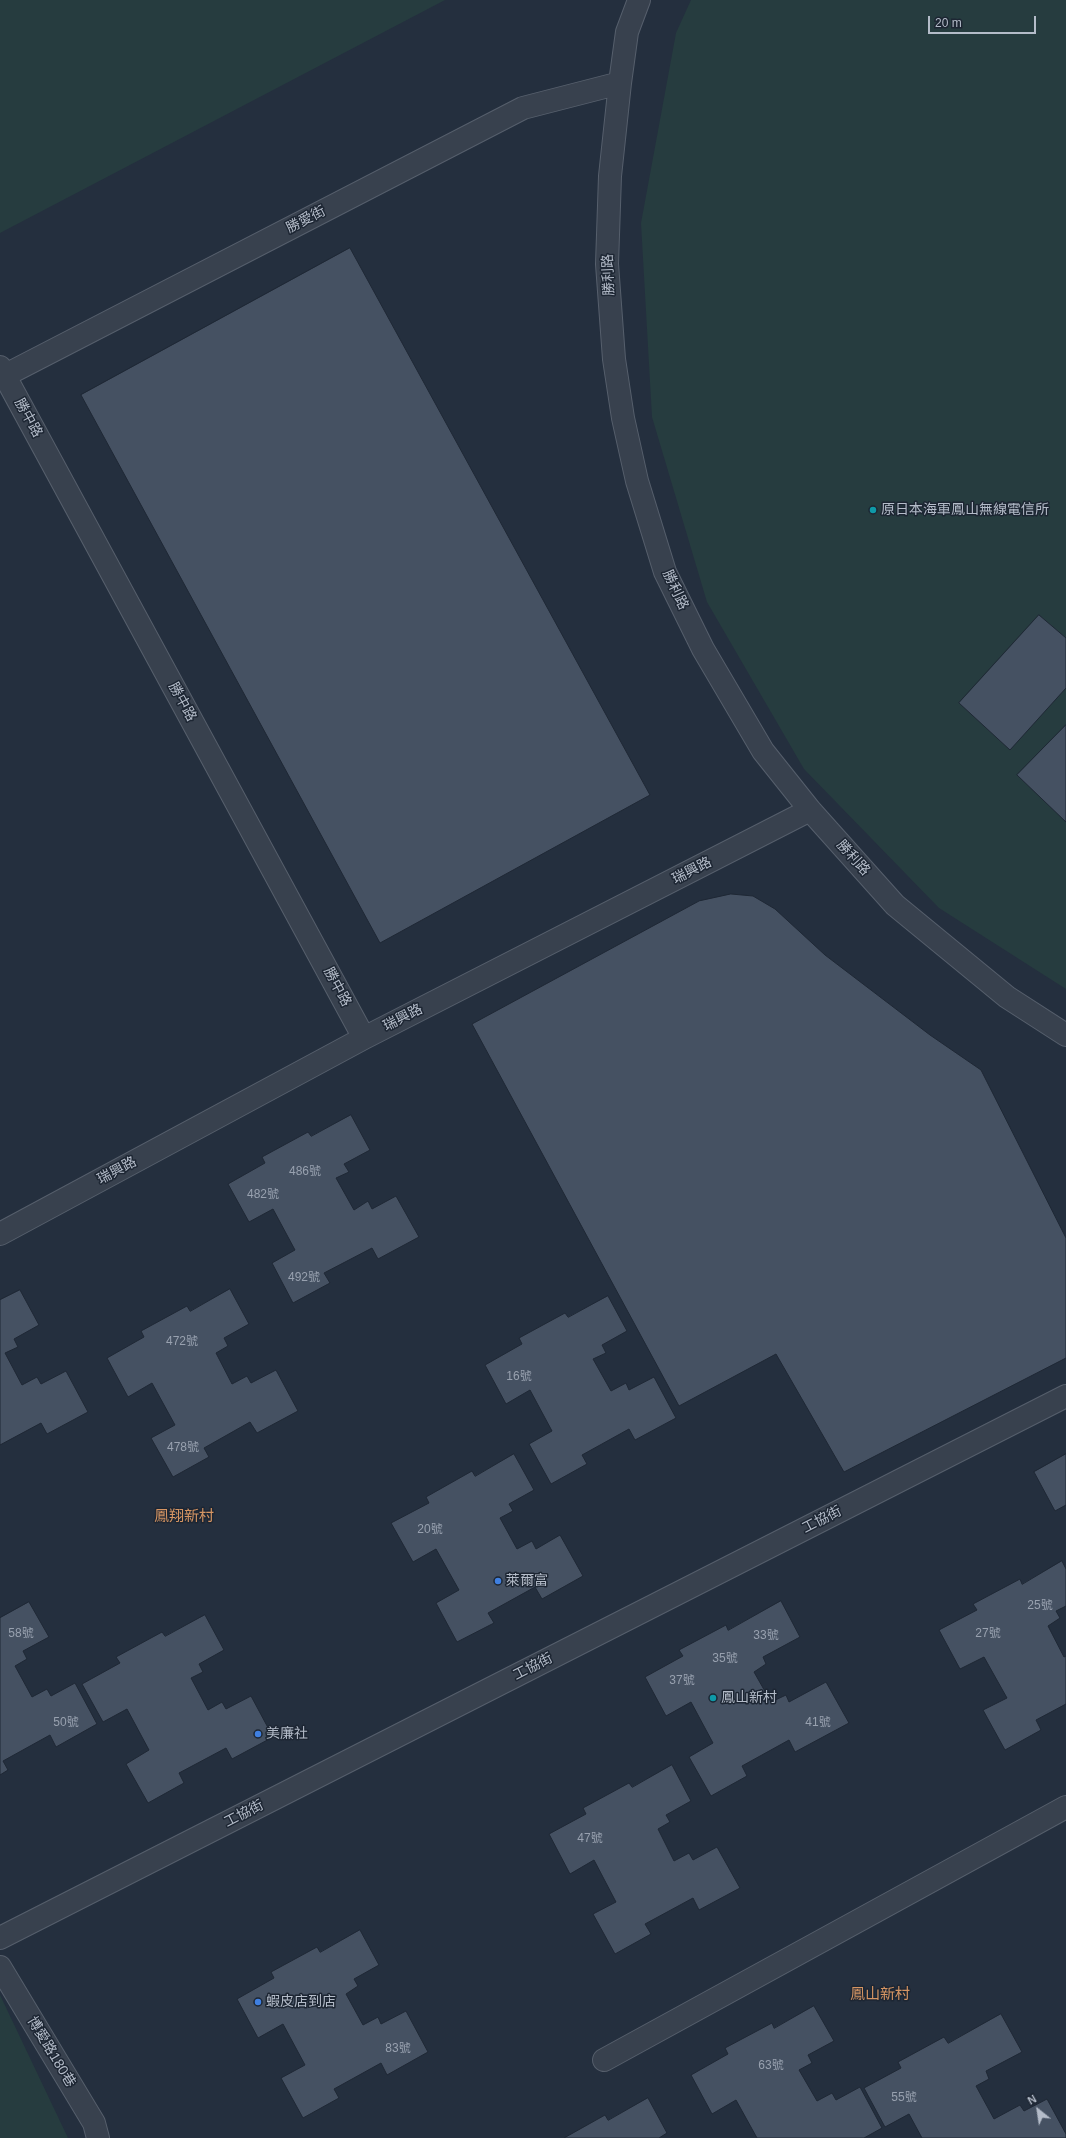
<!DOCTYPE html>
<meta charset="utf-8">
<style>
body{margin:0}
#map{position:relative;width:1066px;height:2138px;overflow:hidden;background:#242f3e;font-family:Arial,sans-serif}
canvas{display:block}
.north{position:absolute;left:1018px;top:2090px;width:40px;height:40px;-webkit-text-stroke:3px #1d2633;paint-order:stroke;rotate:330deg;font-size:11px;font-weight:700;line-height:16px;text-align:center;color:#b4bcc9}
.north::after{content:'';display:block;margin:auto;width:14px;height:18px;background:#b4bcc9;clip-path:polygon(50% 0,100% 100%,50% 72%,0 100%)}
.scale{position:absolute;left:928px;top:16px;width:108px;height:18px;box-sizing:border-box;border:2px solid #b4bcc9;border-top:0;padding-left:5px;font-size:12px;line-height:14px;white-space:nowrap;color:#b4bcc9;-webkit-text-stroke:3px #1d2633;paint-order:stroke}
</style>
<div id="map">
<canvas width="1066" height="2138"></canvas>
<div class="north">N</div>
<div class="scale">20 m</div>
</div>
<script>
const context = document.querySelector('canvas').getContext('2d');
context.lineJoin = 'round';
function fill(path, color) { context.fillStyle = color; context.fill(path, 'evenodd'); }
function strokePath(path, color, width, dash) { context.strokeStyle = color; context.lineWidth = width; context.lineCap = dash ? 'butt' : 'round'; context.setLineDash(dash || []); context.stroke(path); }
function label(font, color, halo, rows, align = 'center') {
  context.font = font + ' Arial,"Noto Sans TC",sans-serif'; context.lineWidth = 3; context.setLineDash([]); context.textBaseline = 'middle'; context.strokeStyle = halo; context.fillStyle = color; for (const [text, x, y, turn = 0] of rows) {
    context.save(); context.translate(x, y); context.rotate((+turn || 0) * Math.PI / 180); context.textAlign = isNaN(turn) ? turn : align; if (halo) context.strokeText(text, 0, 0); context.fillText(text, 0, 0); context.restore();
  }
}
const green = new Path2D(`
 M 0,0 L 445,0 L 0,233 Z
 M 691,0 L 1066,0 L 1066,989 L 939,908 L 804,769 L 707,602 L 652,417 L 641,223 L 676,33 Z
 M 0,1995 L 68,2138 L 0,2138 Z`);
const building = new Path2D(`
 M 350,248 L 650,795 L 380,943 L 81,395 Z
 M 1039,615 L 1066,638 L 1066,688 L 1010,750 L 959,703 Z
 M 1066,725 L 1066,822 L 1017,775 Z
 M 731,894 L 753,896 L 775,909 L 825,955 L 930,1035 L 981,1070 L 1066,1238 L 1066,1358 L 844,1472 L 776,1354 L 679,1406 L 472,1024 L 699,901 Z
 M 351,1115 L 370,1150 L 344,1164 L 349,1172 L 336,1178 L 354,1210 L 368,1201 L 372,1209 L 396,1196 L 419,1237 L 378,1259 L 372,1248 L 324,1273 L 330,1283 L 293,1303 L 272,1263 L 295,1250 L 273,1209 L 249,1222 L 228,1184 L 265,1163 L 262,1157 L 308,1132 L 311,1136 Z
 M 230,1289 L 249,1324 L 224,1338 L 228,1346 L 216,1353 L 232,1384 L 247,1376 L 251,1383 L 276,1370 L 298,1411 L 257,1433 L 250,1422 L 204,1448 L 209,1457 L 173,1477 L 151,1438 L 175,1425 L 152,1383 L 128,1397 L 107,1358 L 144,1337 L 141,1331 L 187,1306 L 190,1311 Z
 M 20,1290 L 39,1325 L 14,1339 L 18,1347 L 5,1353 L 22,1385 L 37,1377 L 41,1384 L 66,1371 L 88,1412 L 47,1434 L 41,1423 L 0,1445 L 0,1300 Z
 M 608,1296 L 627,1331 L 602,1345 L 606,1353 L 593,1359 L 611,1391 L 626,1383 L 629,1390 L 654,1377 L 676,1418 L 635,1440 L 629,1429 L 582,1455 L 587,1464 L 551,1484 L 529,1444 L 552,1431 L 530,1390 L 506,1404 L 485,1365 L 522,1344 L 519,1338 L 565,1313 L 568,1317 Z
 M 514,1454 L 534,1490 L 509,1504 L 513,1511 L 500,1518 L 517,1549 L 532,1541 L 536,1549 L 560,1535 L 583,1576 L 542,1599 L 535,1587 L 488,1613 L 494,1623 L 457,1642 L 436,1603 L 459,1590 L 436,1549 L 413,1562 L 391,1523 L 429,1503 L 426,1497 L 472,1471 L 475,1476 Z
 M 1066,1454 L 1066,1505 L 1055,1511 L 1034,1472 Z
 M 1062,1561 L 1066,1569 L 1066,1606 L 1056,1611 L 1060,1618 L 1048,1626 L 1064,1657 L 1066,1656 L 1066,1704 L 1036,1720 L 1041,1730 L 1005,1750 L 983,1710 L 1007,1698 L 984,1657 L 960,1669 L 939,1630 L 977,1610 L 973,1604 L 1020,1579 L 1022,1584 Z
 M 781,1601 L 800,1637 L 763,1657 L 766,1664 L 754,1672 L 771,1702 L 786,1695 L 789,1702 L 826,1682 L 849,1723 L 795,1752 L 789,1740 L 742,1766 L 747,1776 L 711,1796 L 689,1757 L 713,1743 L 691,1702 L 666,1716 L 645,1677 L 683,1656 L 679,1650 L 726,1625 L 728,1630 Z
 M 29,1602 L 49,1637 L 23,1651 L 27,1659 L 15,1666 L 32,1697 L 47,1689 L 51,1696 L 75,1683 L 97,1724 L 56,1747 L 50,1735 L 3,1761 L 8,1770 L 0,1775 L 0,1618 Z
 M 205,1615 L 224,1650 L 199,1664 L 203,1672 L 191,1678 L 208,1710 L 222,1702 L 226,1709 L 251,1696 L 273,1737 L 232,1759 L 226,1748 L 179,1773 L 184,1783 L 148,1803 L 126,1764 L 149,1750 L 127,1709 L 103,1722 L 82,1684 L 120,1663 L 116,1657 L 162,1632 L 165,1636 Z
 M 672,1765 L 691,1801 L 666,1815 L 670,1822 L 658,1829 L 674,1861 L 689,1853 L 693,1860 L 717,1847 L 740,1888 L 699,1910 L 693,1898 L 645,1924 L 651,1934 L 615,1954 L 593,1914 L 616,1902 L 594,1860 L 570,1874 L 549,1834 L 586,1814 L 583,1808 L 629,1783 L 632,1787 Z
 M 360,1930 L 379,1965 L 354,1979 L 358,1986 L 346,1994 L 363,2025 L 378,2017 L 381,2024 L 406,2011 L 428,2052 L 387,2075 L 381,2063 L 334,2089 L 339,2098 L 303,2118 L 281,2078 L 305,2065 L 283,2024 L 258,2038 L 237,1999 L 274,1978 L 271,1972 L 317,1947 L 320,1952 Z
 M 814,2006 L 834,2041 L 808,2055 L 812,2063 L 799,2070 L 817,2101 L 832,2093 L 836,2100 L 860,2087 L 882,2128 L 864,2138 L 757,2138 L 736,2100 L 712,2114 L 691,2075 L 728,2054 L 725,2048 L 772,2023 L 774,2028 Z
 M 1001,2014 L 1022,2052 L 986,2071 L 989,2079 L 976,2086 L 994,2119 L 1020,2105 L 1024,2111 L 1047,2099 L 1066,2134 L 1066,2138 L 922,2138 L 909,2114 L 885,2127 L 864,2088 L 901,2068 L 898,2062 L 944,2037 L 948,2043 Z
 M 648,2098 L 667,2133 L 659,2138 L 564,2138 L 605,2115 L 608,2120 Z`);
const minor = new Path2D(`
 M 639,0 L 627,32 L 620,83 L 610,176 L 607,264 L 614,359 L 623,418 L 637,481 L 665,572 L 703,649 L 763,751 L 810,810 L 895,905 L 1007,997 L 1066,1035
 M 0,367 L 364,1038
 M 0,378 L 523,108 L 620,83
 M 0,1234 L 364,1038 L 810,810
 M 0,1938 L 1066,1396
 M 0,1967 L 94,2123 L 98,2138
 M 604,2060 L 1066,1807`);
const markers = [
 [873,510,4,"#0f9aa8"],
 [498,1581,4,"#3f7fe0"],
 [713,1698,4,"#0f9aa8"],
 [258,1734,4,"#3f7fe0"],
 [258,2002,4,"#3f7fe0"]
];
const numberNames = [
 ["486號",305,1172],
 ["482號",263,1195],
 ["492號",304,1278],
 ["472號",182,1342],
 ["16號",519,1377],
 ["478號",183,1448],
 ["20號",430,1530],
 ["25號",1040,1606],
 ["58號",21,1634],
 ["27號",988,1634],
 ["33號",766,1636],
 ["35號",725,1659],
 ["37號",682,1681],
 ["50號",66,1723],
 ["41號",818,1723],
 ["47號",590,1839],
 ["83號",398,2049],
 ["63號",771,2066],
 ["55號",904,2098]
];
const streetNames = [
 ["勝愛街",306,220,-27],
 ["勝利路",609,275,-92],
 ["勝中路",28,418,61],
 ["勝利路",675,590,65],
 ["勝中路",182,702,61],
 ["勝利路",853,858,48],
 ["瑞興路",692,871,-27],
 ["勝中路",337,987,62],
 ["瑞興路",403,1018,-27],
 ["瑞興路",117,1171,-28],
 ["工協街",822,1520,-27],
 ["工協街",533,1667,-27],
 ["工協街",244,1814,-27],
 ["博愛路180巷",51,2052,59]
];
const poiNames = [
 ["原日本海軍鳳山無線電信所",881,510],
 ["萊爾富",506,1581],
 ["鳳山新村",721,1698],
 ["美廉社",266,1734],
 ["蝦皮店到店",266,2002]
];
const neighbourhoodNames = [
 ["鳳翔新村",184,1517],
 ["鳳山新村",880,1995]
];
fill(green, '#263c3f');
fill(building, '#455162');
strokePath(building, '#1f2835', 1);
strokePath(minor, '#565f6c', 24);
strokePath(minor, '#38414e', 22);
for (const [x, y, r, color] of markers) { const dot = new Path2D(); dot.arc(x, y, r, 0, 2 * Math.PI); context.fillStyle = color; context.fill(dot); strokePath(dot, '#1d2633', 1.5); }
label('12px', '#98a1af', null, numberNames);
label('14px', '#b4bcc9', '#1d2633', streetNames);
label('14px', '#b4bcc9', '#1d2633', poiNames, 'left');
label('15px', '#d59563', '#1d2633', neighbourhoodNames);
</script>
